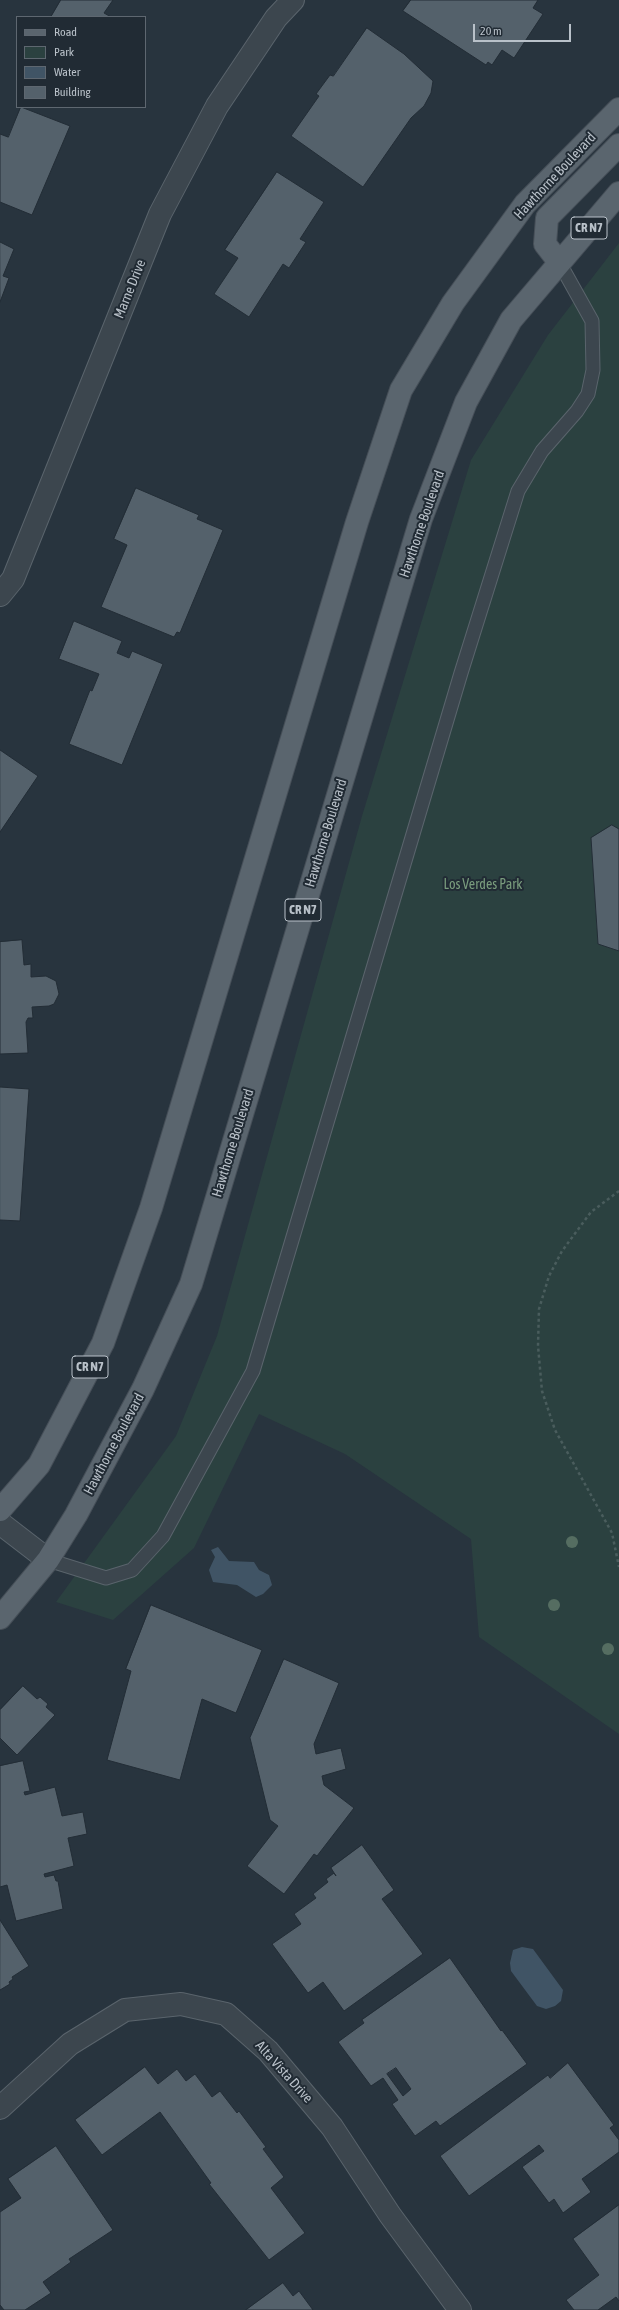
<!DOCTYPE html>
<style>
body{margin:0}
#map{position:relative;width:619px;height:2310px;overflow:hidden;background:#28343e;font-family:"Asap Condensed",sans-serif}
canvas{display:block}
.legend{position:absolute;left:16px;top:16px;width:130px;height:92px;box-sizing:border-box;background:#212b34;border:1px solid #5e6770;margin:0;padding:5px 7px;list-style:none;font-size:12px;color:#b9c1c9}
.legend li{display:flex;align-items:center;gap:8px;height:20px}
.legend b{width:20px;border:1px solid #5e6770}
.scale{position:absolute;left:473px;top:24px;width:98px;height:18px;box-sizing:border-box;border:2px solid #b9c1c9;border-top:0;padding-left:5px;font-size:12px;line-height:14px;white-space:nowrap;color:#b9c1c9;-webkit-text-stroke:3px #212b34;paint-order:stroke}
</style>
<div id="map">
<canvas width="619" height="2310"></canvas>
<ul class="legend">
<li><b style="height:5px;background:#5a656e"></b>Road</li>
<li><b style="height:11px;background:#2b4140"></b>Park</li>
<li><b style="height:11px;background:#405465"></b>Water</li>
<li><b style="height:11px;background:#54616b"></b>Building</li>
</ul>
<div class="scale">20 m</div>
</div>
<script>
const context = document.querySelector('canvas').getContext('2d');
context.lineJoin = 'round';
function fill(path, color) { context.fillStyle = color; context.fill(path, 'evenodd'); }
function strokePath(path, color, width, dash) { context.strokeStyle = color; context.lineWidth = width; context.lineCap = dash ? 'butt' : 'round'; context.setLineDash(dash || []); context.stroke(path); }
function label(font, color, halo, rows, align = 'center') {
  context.font = font + ' "Asap Condensed",sans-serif'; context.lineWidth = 4; context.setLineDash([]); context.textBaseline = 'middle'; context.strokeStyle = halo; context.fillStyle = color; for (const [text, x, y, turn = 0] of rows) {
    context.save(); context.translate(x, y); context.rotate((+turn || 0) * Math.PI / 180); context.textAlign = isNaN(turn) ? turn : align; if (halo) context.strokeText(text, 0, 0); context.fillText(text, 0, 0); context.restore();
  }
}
const green = new Path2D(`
 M 619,243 L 619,1734 L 479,1637 L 471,1539 L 345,1454 L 259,1414 L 194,1548 L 113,1620 L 56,1602 L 176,1436 L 217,1336 L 362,816 L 471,460 L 548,335 Z`);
const water = new Path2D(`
 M 218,1547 L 229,1561 L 254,1562 L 259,1570 L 269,1575 L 272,1585 L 263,1594 L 256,1597 L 237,1585 L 213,1582 L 209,1570 L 215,1557 L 211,1550 Z
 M 522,1947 L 533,1949 L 563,1990 L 561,2001 L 555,2006 L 546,2009 L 537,2006 L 511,1971 L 510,1963 L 513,1950 Z`);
const building = new Path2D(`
 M 61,0 L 113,0 L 104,13 L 111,17 L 51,17 Z
 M 411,0 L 538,0 L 533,8 L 543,14 L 514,58 L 502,50 L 492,65 L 488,62 L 486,65 L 403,11 Z
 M 367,28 L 404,54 L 433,81 L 431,93 L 424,106 L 411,118 L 363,187 L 291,136 L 319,96 L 316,94 L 330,75 L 333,76 Z
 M 21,107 L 70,126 L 32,215 L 0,202 L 0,134 L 8,137 Z
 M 277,172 L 324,202 L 300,239 L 306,242 L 289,268 L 283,264 L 249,317 L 214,294 L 238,258 L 225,250 Z
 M 0,242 L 14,249 L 3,276 L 9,278 L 0,302 Z
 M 136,488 L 199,515 L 197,519 L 223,530 L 180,633 L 177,632 L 174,637 L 101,607 L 127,545 L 114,539 Z
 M 74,621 L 122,641 L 117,653 L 129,658 L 132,651 L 163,664 L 122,765 L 69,744 L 90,690 L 92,691 L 99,674 L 59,659 Z
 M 0,750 L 38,776 L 0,832 Z
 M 612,825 L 619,829 L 619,951 L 598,944 L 591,838 Z
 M 22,940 L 24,965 L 31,964 L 31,977 L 46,976 L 56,981 L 59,994 L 54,1004 L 49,1006 L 32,1007 L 33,1018 L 28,1018 L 26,1022 L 28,1053 L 0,1054 L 0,942 Z
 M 0,1087 L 29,1089 L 20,1221 L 0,1220 Z
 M 151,1605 L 262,1650 L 236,1713 L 202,1699 L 180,1780 L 107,1760 L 131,1671 L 126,1669 Z
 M 284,1659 L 339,1683 L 314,1744 L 316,1754 L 341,1748 L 346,1769 L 322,1776 L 324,1785 L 354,1808 L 317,1856 L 314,1854 L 284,1894 L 247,1866 L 278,1826 L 270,1820 L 250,1738 Z
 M 23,1686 L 37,1699 L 40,1697 L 48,1704 L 46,1707 L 55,1715 L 17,1755 L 0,1738 L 0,1710 Z
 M 23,1761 L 30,1791 L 24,1792 L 25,1795 L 55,1787 L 62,1816 L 83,1812 L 87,1834 L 68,1838 L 74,1866 L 44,1874 L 45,1877 L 54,1875 L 56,1881 L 58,1881 L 63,1909 L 16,1921 L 7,1885 L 0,1887 L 0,1766 Z
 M 362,1845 L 394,1890 L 382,1899 L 423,1954 L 344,2011 L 323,1982 L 308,1993 L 272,1944 L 301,1924 L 294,1914 L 316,1898 L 313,1894 L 328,1882 L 326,1879 L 334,1873 L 336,1876 L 331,1868 Z
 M 0,1920 L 29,1966 L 12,1977 L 13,1979 L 9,1982 L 10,1984 L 0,1990 Z
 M 450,1958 L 501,2031 L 502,2030 L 527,2064 L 440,2126 L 436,2121 L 415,2136 L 392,2104 L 398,2100 L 383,2078 L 371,2086 L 338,2042 L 364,2023 L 362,2020 ZM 396,2068 L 411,2089 L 403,2096 L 387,2074 Z
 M 568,2063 L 614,2125 L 610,2128 L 619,2140 L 619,2152 L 582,2179 L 591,2192 L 563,2213 L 554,2199 L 549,2203 L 522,2167 L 544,2151 L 539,2145 L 469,2196 L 440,2156 L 548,2075 L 550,2078 Z
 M 145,2067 L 158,2084 L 177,2069 L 186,2081 L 195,2074 L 212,2097 L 220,2091 L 237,2113 L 239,2111 L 266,2147 L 263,2149 L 284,2177 L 271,2188 L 305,2233 L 269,2260 L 209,2184 L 211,2183 L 160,2112 L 102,2155 L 75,2120 Z
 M 56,2146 L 113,2230 L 69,2259 L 71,2262 L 43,2282 L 51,2293 L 25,2310 L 4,2310 L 0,2305 L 0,2212 L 21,2198 L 8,2179 Z
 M 619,2205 L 619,2301 L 616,2297 L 598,2310 L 574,2310 L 566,2300 L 599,2275 L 573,2239 Z
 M 283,2283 L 293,2296 L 299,2291 L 313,2310 L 246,2310 Z`);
const path = new Path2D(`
 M 619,1191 L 591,1212 L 562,1251 L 549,1276 L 539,1309 L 538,1346 L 542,1391 L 555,1430 L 612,1533 L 619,1567`);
const lane = new Path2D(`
 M 48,1560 L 106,1578 L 132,1570 L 163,1536 L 253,1371 L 461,673 L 518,491 L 542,451 L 577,411 L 588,394 L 593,370 L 592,321 L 559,262`);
const street = new Path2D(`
 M 0,595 L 13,579 L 160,214 L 217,106 L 276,18 L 293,0
 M 0,1523 L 48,1560
 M 0,2108 L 70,2044 L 125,2010 L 181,2004 L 226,2014 L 268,2051 L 332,2127 L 390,2215 L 460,2310`);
const primary = new Path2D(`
 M 559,262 L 545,244 L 547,218 L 619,145
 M 0,1510 L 39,1465 L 103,1343 L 151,1208 L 357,522 L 401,390 L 453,303 L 525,204 L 619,109
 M 0,1618 L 48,1560 L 76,1515 L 143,1389 L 191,1284 L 421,519 L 466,402 L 511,320 L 619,193`);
const trees = [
 [572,1542],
 [554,1605],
 [608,1649]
];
const shields = [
 [589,228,36],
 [303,910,36],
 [90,1367,36]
];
const shieldNames = [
 ["CR N7",589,228],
 ["CR N7",303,910],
 ["CR N7",90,1367]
];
const streetNames = [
 ["Hawthorne Boulevard",555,176,-47],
 ["Marne Drive",130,289,-68],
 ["Hawthorne Boulevard",422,524,-71],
 ["Hawthorne Boulevard",326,833,-73],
 ["Hawthorne Boulevard",233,1143,-73],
 ["Hawthorne Boulevard",114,1444,-62],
 ["Alta Vista Drive",284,2072,48]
];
const parkNames = [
 ["Los Verdes Park",483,885]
];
fill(green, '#2b4140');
fill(water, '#405465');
fill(building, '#54616b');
strokePath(building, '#232d36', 1);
strokePath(lane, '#5a646c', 15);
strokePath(street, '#5a646c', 24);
strokePath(primary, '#464f58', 24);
strokePath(path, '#4a5d5d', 2.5, [3, 3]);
strokePath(lane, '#3c464e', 13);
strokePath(street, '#3c464e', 22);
strokePath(primary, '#5a656e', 22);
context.fillStyle = '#556d61';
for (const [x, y] of trees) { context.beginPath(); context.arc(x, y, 6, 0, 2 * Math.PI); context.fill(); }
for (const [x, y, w] of shields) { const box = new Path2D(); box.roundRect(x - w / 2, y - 11, w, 22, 3); context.fillStyle = '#212b34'; context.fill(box); strokePath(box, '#b9c1c9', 1); }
label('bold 13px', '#b9c1c9', null, shieldNames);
label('14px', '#b9c1c9', '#212b34', streetNames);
label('14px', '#799c7d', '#212b34', parkNames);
</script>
